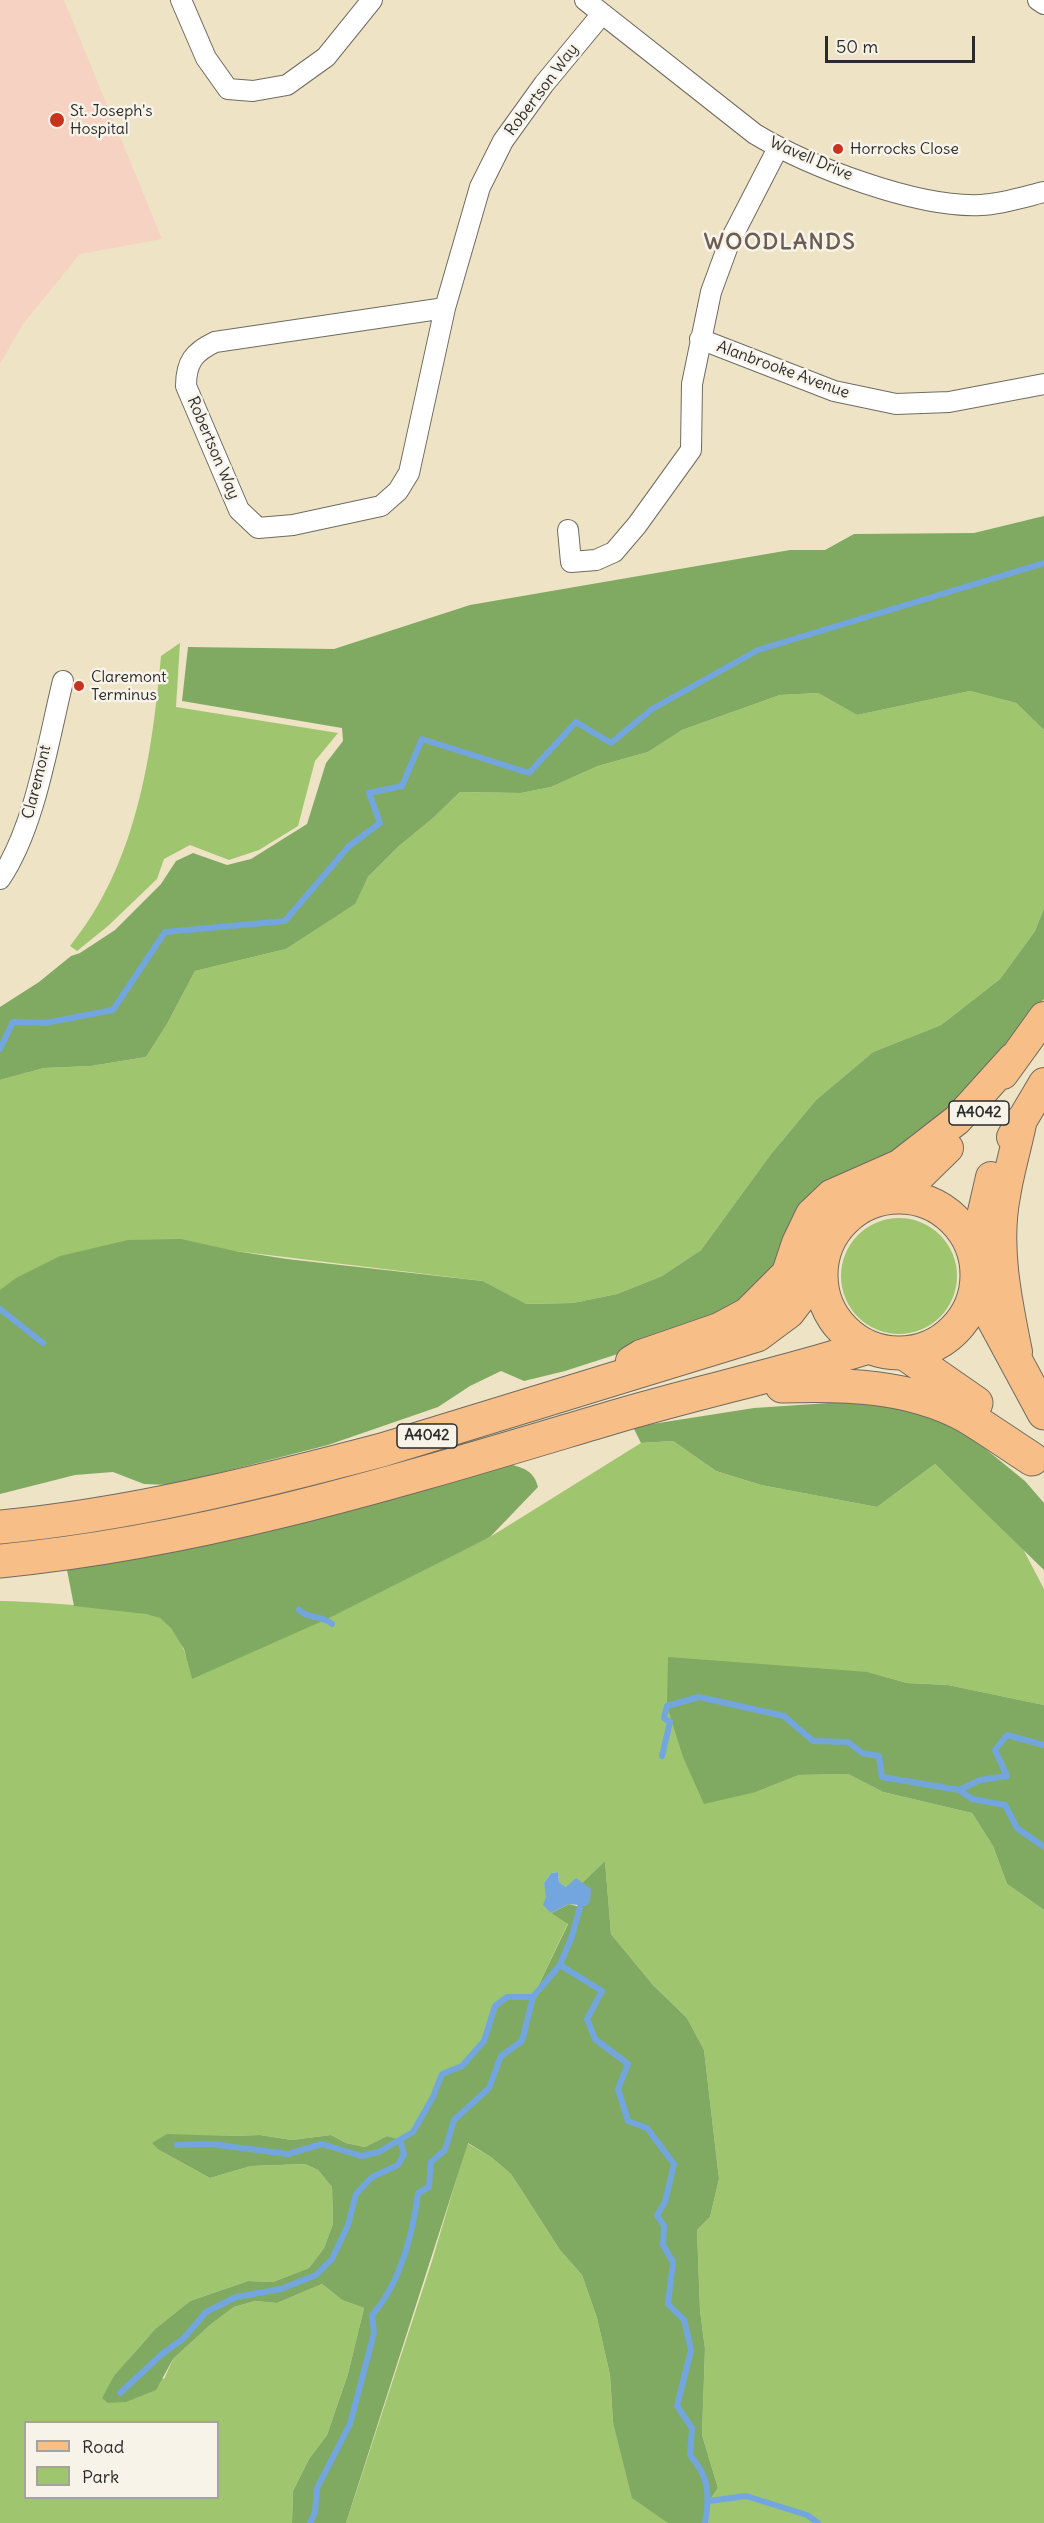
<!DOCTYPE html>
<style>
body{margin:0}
#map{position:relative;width:1044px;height:2523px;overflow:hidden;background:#eee3c5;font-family:Delius,sans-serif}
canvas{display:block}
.legend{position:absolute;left:24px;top:2421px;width:195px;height:78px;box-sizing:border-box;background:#f7f3e8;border:2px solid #a5a39c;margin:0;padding:8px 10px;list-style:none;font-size:18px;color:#2b2b2b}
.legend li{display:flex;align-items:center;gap:12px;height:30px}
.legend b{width:30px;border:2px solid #a5a39c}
.scale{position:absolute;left:825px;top:36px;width:150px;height:27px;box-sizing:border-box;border:3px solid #2b2b2b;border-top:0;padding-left:8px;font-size:18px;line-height:21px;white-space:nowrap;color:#2b2b2b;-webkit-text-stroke:4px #f7f3e8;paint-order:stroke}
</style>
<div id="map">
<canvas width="1044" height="2523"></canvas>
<ul class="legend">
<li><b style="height:8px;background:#f7be87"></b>Road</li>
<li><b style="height:16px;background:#a0c56f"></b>Park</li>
</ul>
<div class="scale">50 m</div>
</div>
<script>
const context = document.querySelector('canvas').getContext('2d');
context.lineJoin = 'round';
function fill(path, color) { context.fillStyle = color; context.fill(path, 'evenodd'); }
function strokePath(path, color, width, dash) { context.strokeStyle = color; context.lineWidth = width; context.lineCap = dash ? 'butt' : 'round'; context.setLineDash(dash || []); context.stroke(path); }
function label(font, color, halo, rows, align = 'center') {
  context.font = font + ' Delius,sans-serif'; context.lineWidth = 5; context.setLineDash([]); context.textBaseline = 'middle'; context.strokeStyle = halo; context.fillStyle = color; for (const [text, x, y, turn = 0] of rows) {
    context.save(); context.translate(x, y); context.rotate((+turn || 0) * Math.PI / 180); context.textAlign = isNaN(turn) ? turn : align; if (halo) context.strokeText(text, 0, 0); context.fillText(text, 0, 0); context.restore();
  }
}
const built = new Path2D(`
 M 0,0 L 64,0 L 162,239 L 80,254 L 23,324 L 0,364 Z`);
const green = new Path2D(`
 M 180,643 L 176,707 L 338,733 L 315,761 L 298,826 L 259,850 L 229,860 L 190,845 L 164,859 L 157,879 L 108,926 L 77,951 L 70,946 C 136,865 152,757 161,656 Z
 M 970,691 L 1016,703 L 1044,730 L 1044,908 L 1035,931 L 1000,979 L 941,1025 L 873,1052 L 816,1100 L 771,1154 L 701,1250 L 662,1276 L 617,1294 L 573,1303 L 525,1304 L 483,1281 L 235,1251 L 0,1290 L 0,1080 L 44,1068 L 91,1066 L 146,1057 L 167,1024 L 195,971 L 286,949 L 354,904 L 368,877 L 399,846 L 432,819 L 460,792 L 521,793 L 551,787 L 598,766 L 648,752 L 682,730 L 780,695 L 818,693 L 857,715 Z
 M841 1276a58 58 0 1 1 116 0a58 58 0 1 1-116 0Z
 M 673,1441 L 716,1471 L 761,1485 L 877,1507 L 935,1464 L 1022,1547 L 1044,1589 L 1044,1705 L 948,1685 L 907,1683 L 868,1672 L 756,1792 L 799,1775 L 848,1774 L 883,1792 L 972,1813 L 993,1846 L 1007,1884 L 1044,1910 L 1044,2523 L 705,2523 L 709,2501 L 718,2488 L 702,2435 L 705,2349 L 700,2310 L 697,2230 L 710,2217 L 719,2179 L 704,2050 L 687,2018 L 653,1985 L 611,1934 L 605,1861 L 582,1883 L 566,1887 L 559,1882 L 558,1872 L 551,1873 L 544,1883 L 551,1913 L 568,1923 L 533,1997 L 507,1997 L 495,2006 L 484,2041 L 462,2066 L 442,2074 L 433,2097 L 413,2132 L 400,2140 L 387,2136 L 365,2147 L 346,2143 L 331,2135 L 292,2140 L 260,2135 L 229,2136 L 159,2150 L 210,2178 L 251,2166 L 305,2164 L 318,2170 L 332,2187 L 333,2224 L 324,2248 L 309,2268 L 273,2282 L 248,2281 L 190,2301 L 155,2329 L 128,2360 L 164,2379 L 173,2359 L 210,2325 L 234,2307 L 255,2301 L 277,2303 L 322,2284 L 342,2300 L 364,2308 L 348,2374 L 327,2435 L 309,2459 L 293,2491 L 292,2523 L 0,2523 L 0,1601 C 24,1601 144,1608 160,1618 C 181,1631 187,1658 192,1678 L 490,1537 L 641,1443 ZM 26,2422 L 218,2422 L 218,2498 L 26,2498 Z
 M 467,2143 L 491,2157 L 511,2174 L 560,2250 L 582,2275 L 597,2318 L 610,2375 L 613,2422 L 662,2517 L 668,2523 L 346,2523 L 432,2261 Z`);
const forest = new Path2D(`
 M 1044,516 L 1044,730 L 1016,703 L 970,691 L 857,715 L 818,693 L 780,695 L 682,730 L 648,752 L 598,766 L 551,787 L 521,793 L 460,792 L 432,819 L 399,846 L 368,877 L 355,904 L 286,949 L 195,971 L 167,1024 L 146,1057 L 91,1066 L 44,1068 L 0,1080 L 0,1007 L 39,982 L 71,956 L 80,953 L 115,930 L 161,884 L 176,861 L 193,853 L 227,865 L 251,859 L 307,824 L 326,763 L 343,741 L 342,728 L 182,701 L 188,647 L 334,649 L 470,605 L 790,550 L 825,550 L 854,534 L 974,533 Z
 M 1044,908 L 1044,999 L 1017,1029 L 1001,1058 L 962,1098 L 880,1164 L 742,1304 L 658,1341 L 565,1371 L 524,1381 L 501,1371 L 470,1386 L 438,1407 L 328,1445 L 172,1485 L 144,1484 L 113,1472 L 75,1475 L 0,1494 L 0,1290 L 16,1278 L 60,1256 L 128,1240 L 181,1239 L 235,1251 L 287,1259 L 483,1281 L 526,1304 L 573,1303 L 617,1294 L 662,1276 L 701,1250 L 771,1154 L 816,1100 L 873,1052 L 941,1025 L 1000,979 L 1035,931 Z
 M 844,1402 L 915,1409 L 966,1433 L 1025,1481 L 1044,1503 L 1044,1570 L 935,1464 L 877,1507 L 761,1485 L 716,1471 L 673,1441 L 641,1443 L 633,1427 L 754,1408 Z
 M 509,1464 C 524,1468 534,1471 538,1487 L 490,1537 L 327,1619 L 192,1679 L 184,1649 L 171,1628 L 160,1618 L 146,1614 L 74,1606 L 67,1570 L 258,1532 L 402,1497 Z
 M 668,1657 L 868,1672 L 907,1683 L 948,1685 L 1044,1705 L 1044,1910 L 1007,1884 L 993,1846 L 972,1813 L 883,1792 L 848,1774 L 799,1775 L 756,1792 L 704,1804 L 683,1757 L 667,1706 Z
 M 605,1861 L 611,1934 L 653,1985 L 687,2018 L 704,2050 L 719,2179 L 710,2217 L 697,2230 L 700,2310 L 705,2349 L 702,2435 L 718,2488 L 709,2501 L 705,2523 L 668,2523 L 632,2498 L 613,2422 L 610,2375 L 597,2318 L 582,2275 L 560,2250 L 511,2174 L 491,2157 L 468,2143 L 346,2523 L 292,2523 L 293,2491 L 309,2459 L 327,2435 L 348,2374 L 364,2308 L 342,2300 L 322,2284 L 277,2303 L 255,2301 L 234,2307 L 210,2325 L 173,2359 L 156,2390 L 126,2402 L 108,2403 L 102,2398 L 114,2376 L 155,2329 L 190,2301 L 248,2281 L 273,2282 L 309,2268 L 324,2248 L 333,2224 L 332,2187 L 318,2170 L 305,2164 L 251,2166 L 210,2178 L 159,2150 L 152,2143 L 167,2134 L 229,2136 L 260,2135 L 292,2140 L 331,2135 L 346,2143 L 365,2147 L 387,2136 L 401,2140 L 413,2132 L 433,2097 L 442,2074 L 462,2066 L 484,2041 L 495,2006 L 507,1997 L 533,1997 L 568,1924 L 551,1913 L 569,1904 L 580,1907 L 582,1883 Z`);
const water = new Path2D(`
 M 558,1872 L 559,1882 L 566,1887 L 576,1878 L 591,1889 L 590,1902 L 586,1906 L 569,1904 L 551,1913 L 543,1905 L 546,1897 L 544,1883 L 551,1873 Z`);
const stream = new Path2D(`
 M 0,1049 L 13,1022 L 45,1023 L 113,1010 L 165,932 L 285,921 L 349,846 L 380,823 L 369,793 L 402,786 L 422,739 L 529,773 L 576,722 L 611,743 L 652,709 L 758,650 L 1044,563
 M 0,1309 L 43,1343
 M 299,1610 C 312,1621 321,1614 332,1624
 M 662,1756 L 670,1722 L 664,1718 L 667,1706 L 699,1697 L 784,1716 L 813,1741 L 848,1742 L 862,1753 L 879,1756 L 882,1777 L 959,1790 L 980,1780 L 1007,1776 L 995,1750 L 1007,1735 L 1044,1745
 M 959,1790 L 972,1799 L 1005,1805 L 1017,1828 L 1044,1847
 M 560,1965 L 602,1991 L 587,2019 L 595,2039 L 628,2064 L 618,2089 L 628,2121 L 647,2128 L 674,2164 L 665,2202 L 657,2215 L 664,2226 L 663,2245 L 673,2262 L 668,2304 L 684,2320 L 691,2350 L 677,2406 L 692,2428 L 690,2455 C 709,2477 710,2494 705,2523
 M 177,2145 L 211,2144 L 288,2154 L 322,2144 L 361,2156 L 379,2152 L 413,2132 L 433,2097 L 442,2074 L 462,2066 L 484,2041 L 495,2006 L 507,1997 L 533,1997
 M 120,2393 L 162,2354 L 184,2338 L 206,2312 L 236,2297 L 281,2289 L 316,2275 L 332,2259 L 348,2225 L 356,2194 L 372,2177 L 398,2165 L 404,2154 L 400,2140
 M 709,2501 L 746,2496 L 807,2515 L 818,2523
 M 310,2523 L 315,2512 L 317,2488 L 350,2424 L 374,2333 L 372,2315 C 400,2284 413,2233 418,2193 L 429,2187 L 431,2162 L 445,2150 L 454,2120 L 489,2088 L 501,2056 L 522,2041 L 533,1997 L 560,1965 L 572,1936 L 580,1907`);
const street = new Path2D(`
 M 181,0 L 206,58 L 228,89 L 253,91 L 287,85 L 326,57 L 372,0
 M 585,0 L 755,134 C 810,167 917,208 981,205 C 1002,204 1024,197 1044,192
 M 1038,0 L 1044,4
 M 445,308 L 215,342 C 194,352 186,362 186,386 L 239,510 L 258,528 L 293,525 L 381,506 L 398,491 L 409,473 L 445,308 L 480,187 L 503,141 L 544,84 L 602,14
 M 700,339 L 834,391 L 896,404 L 949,402 L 1044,384
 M 568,530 L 571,562 L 596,560 L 614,552 L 637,525 L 691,450 L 692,384 L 711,292 L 729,243 L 778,148
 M 0,879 C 35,828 48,742 63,681`);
const primary = new Path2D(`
 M 1003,1074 L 1044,1017
 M 1012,1137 L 1044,1083
 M 899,1196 L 948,1148
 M 974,1251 L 991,1177
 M 1017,1352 C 1007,1302 995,1247 1005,1196 C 1009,1170 1017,1145 1022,1119
 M 631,1361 L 641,1355 L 719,1328 L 747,1313 L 787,1273 L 797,1243 L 811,1214 L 831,1195 L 899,1165 L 957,1120 L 1013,1058`);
const highway = new Path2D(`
 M821 1275a78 78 0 1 1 156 0a78 78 0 1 1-156 0Z
 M 976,1287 L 1044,1413
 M 904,1353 L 976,1403
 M 782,1386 C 844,1384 909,1385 966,1416 C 988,1429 1010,1445 1032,1459
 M 0,1527 C 129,1515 257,1483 382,1450 L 757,1335 L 788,1312 L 821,1269
 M 0,1561 C 210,1541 412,1477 614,1417 C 698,1392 784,1374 868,1347`);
const markers = [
 [57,120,8,"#c8321e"],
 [838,149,6,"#c8321e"],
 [79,686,6,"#c8321e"]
];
const shields = [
 [979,1113,60],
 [427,1436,60]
];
const shieldNames = [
 ["A4042",979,1113],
 ["A4042",427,1436]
];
const streetNames = [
 ["Robertson Way",542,90,-53],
 ["Wavell Drive",811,159,23],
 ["Alanbrooke Avenue",783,370,20],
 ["Robertson Way",213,448,67],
 ["Claremont",37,782,-76]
];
const poiNames = [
 ["St. Joseph's",70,111],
 ["Hospital",70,129],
 ["Horrocks Close",850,149],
 ["Claremont",91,677],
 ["Terminus",91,695]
];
const districtNames = [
 ["WOODLANDS",780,243]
];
fill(built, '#f6d2c3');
fill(green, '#a0c56f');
fill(forest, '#80aa62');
fill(water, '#73a6df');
strokePath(stream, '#73a6df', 6);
strokePath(street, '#6f6b61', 22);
strokePath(primary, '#6f6b61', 32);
strokePath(highway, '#6f6b61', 35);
strokePath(street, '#fff', 20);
strokePath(primary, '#f7be87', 30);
strokePath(highway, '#f7be87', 33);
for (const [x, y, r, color] of markers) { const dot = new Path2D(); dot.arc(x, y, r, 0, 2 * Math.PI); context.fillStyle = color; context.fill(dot); strokePath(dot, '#f7f3e8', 2); }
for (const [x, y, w] of shields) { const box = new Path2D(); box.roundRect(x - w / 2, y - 12, w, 24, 4.5); context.fillStyle = '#f7f3e8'; context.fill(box); strokePath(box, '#2b2b2b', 1.5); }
label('bold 15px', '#2b2b2b', null, shieldNames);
label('16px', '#2b2b2b', '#f7f3e8', streetNames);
label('16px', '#2b2b2b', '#f7f3e8', poiNames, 'left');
context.letterSpacing = '1.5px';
label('bold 22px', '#6c5d54', '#f7f3e8', districtNames);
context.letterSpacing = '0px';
</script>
